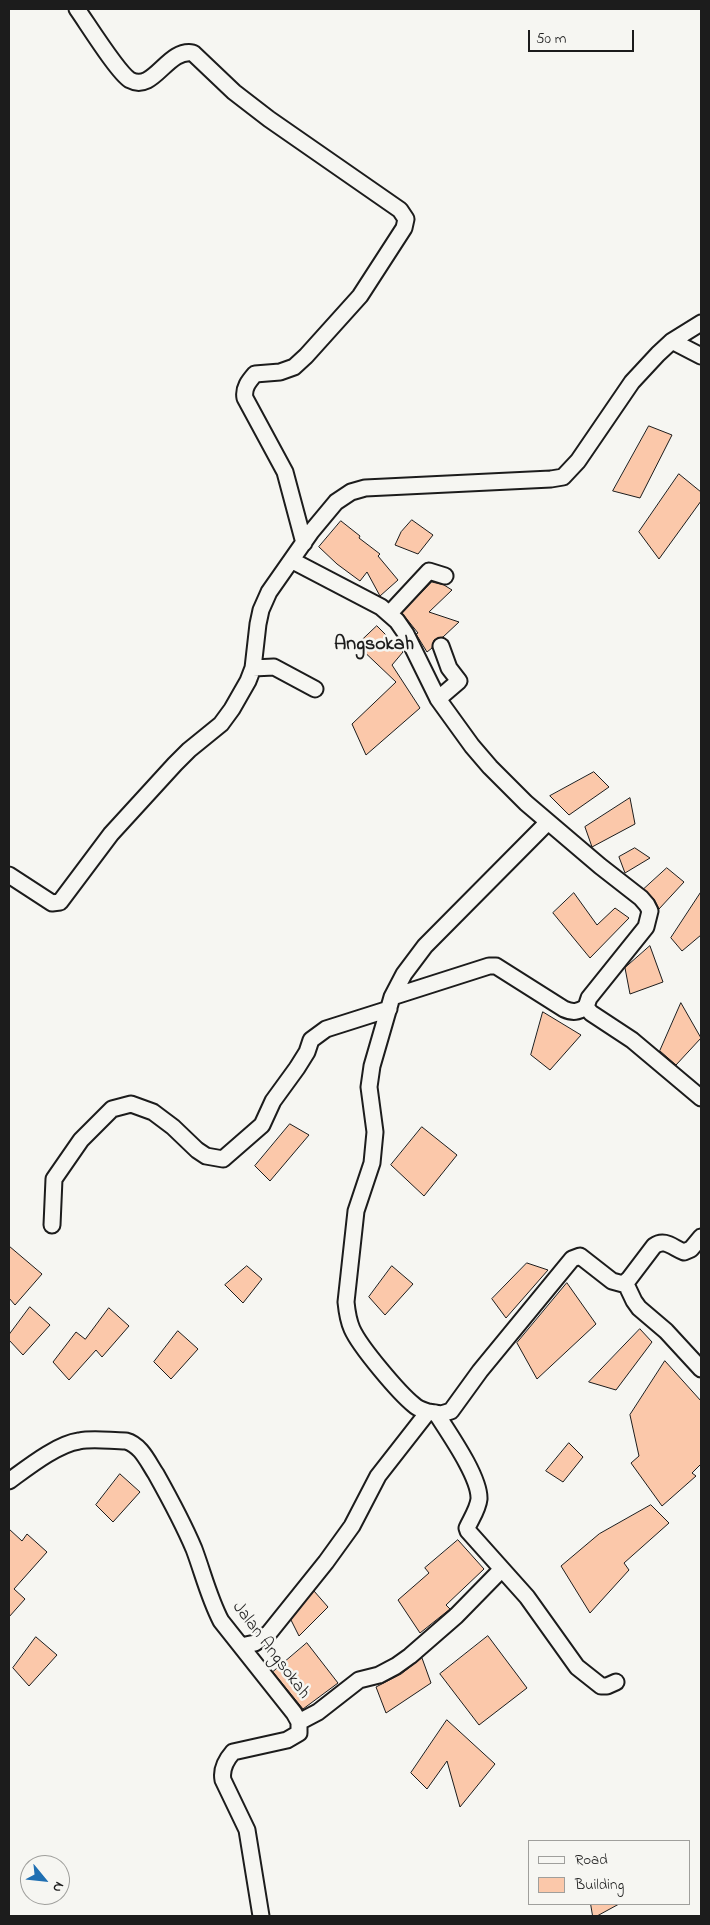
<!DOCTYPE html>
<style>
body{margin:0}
#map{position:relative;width:710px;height:1925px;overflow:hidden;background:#f6f6f2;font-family:"Indie Flower",sans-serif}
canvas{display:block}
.frame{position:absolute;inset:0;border:10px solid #1c1c1c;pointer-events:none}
.legend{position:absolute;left:528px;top:1840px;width:162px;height:65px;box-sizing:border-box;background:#f6f6f2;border:1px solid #9f9f9c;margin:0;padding:6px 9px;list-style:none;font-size:15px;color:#1c1c1c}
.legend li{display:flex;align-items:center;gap:10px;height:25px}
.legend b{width:25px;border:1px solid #9f9f9c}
.north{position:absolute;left:20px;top:1855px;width:50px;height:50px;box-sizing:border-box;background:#f6f6f2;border:1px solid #9f9f9c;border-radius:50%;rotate:118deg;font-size:14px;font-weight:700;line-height:20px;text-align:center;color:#1c1c1c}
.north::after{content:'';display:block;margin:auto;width:18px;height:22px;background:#1f6fb2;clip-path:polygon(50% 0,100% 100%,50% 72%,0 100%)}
.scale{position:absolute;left:528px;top:30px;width:106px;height:22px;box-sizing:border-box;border:2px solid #1c1c1c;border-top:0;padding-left:6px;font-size:15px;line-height:18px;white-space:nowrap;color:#1c1c1c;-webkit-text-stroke:4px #f6f6f2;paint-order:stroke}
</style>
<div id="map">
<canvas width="710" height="1925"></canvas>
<div class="frame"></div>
<ul class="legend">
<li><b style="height:6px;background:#f6f6f2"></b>Road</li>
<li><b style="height:14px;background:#fbc8aa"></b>Building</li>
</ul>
<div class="north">N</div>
<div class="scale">50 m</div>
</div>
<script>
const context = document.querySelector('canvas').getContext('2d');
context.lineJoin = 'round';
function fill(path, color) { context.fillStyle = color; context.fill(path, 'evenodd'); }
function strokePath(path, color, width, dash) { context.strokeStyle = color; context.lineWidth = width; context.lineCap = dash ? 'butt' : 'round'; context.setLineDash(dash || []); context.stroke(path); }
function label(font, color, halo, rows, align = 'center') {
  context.font = font + ' "Indie Flower",sans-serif'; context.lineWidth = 5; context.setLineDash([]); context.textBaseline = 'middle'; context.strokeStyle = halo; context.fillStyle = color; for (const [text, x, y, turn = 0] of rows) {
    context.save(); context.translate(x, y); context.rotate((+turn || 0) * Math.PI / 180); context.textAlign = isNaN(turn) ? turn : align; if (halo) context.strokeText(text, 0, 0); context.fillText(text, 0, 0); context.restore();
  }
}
const building = new Path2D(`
 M 649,426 L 672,435 L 640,498 L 613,491 Z
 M 679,474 L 701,492 L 701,501 L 659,559 L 639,532 Z
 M 412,520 L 433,535 L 418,554 L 395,545 L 401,532 Z
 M 341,521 L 360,536 L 359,538 L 380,554 L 378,556 L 398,580 L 380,596 L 367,572 L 360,581 L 337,564 L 319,547 Z
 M 432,582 L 444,585 L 452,590 L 429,612 L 459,622 L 443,637 L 434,640 L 432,648 L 427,652 L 416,634 L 418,633 L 402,613 Z
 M 377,626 L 403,652 L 392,665 L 420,708 L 366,755 L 352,724 L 396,682 L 357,645 Z
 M 594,772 L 609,787 L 569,815 L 550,796 Z
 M 630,798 L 635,824 L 592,847 L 585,827 Z
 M 635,848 L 650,858 L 625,873 L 619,857 Z
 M 667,868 L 684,882 L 659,909 L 654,899 L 644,889 Z
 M 701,892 L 701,935 L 682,951 L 671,938 Z
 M 574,893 L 597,925 L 615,908 L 629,918 L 590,958 L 553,913 Z
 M 650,946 L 663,982 L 630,994 L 625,968 Z
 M 681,1003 L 701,1038 L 676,1065 L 660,1051 Z
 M 543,1012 L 581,1035 L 550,1070 L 531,1055 Z
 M 290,1124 L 309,1135 L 270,1181 L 255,1166 Z
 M 422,1127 L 457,1155 L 424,1196 L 391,1165 Z
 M 9,1246 L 42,1274 L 15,1305 L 9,1298 Z
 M 527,1263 L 548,1270 L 506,1318 L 492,1299 Z
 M 247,1266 L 262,1279 L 243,1303 L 225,1285 Z
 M 392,1266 L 413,1284 L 385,1315 L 369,1297 Z
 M 567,1283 L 596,1324 L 537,1379 L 517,1343 Z
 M 30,1307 L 50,1325 L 23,1355 L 9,1340 L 9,1335 Z
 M 109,1308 L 129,1326 L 102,1357 L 96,1350 L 69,1380 L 53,1362 L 76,1332 L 85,1339 Z
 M 640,1329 L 652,1342 L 616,1390 L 589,1382 Z
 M 178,1331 L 198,1349 L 171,1379 L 154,1362 Z
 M 665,1361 L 701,1401 L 701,1464 L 692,1473 L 696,1476 L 662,1506 L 631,1463 L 639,1456 L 630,1415 Z
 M 569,1443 L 583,1457 L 563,1482 L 546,1471 Z
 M 120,1474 L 140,1492 L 113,1522 L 96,1505 Z
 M 651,1505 L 669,1523 L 624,1563 L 629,1570 L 590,1613 L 561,1566 L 599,1534 Z
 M 9,1529 L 22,1541 L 27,1534 L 47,1552 L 14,1589 L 25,1599 L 9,1617 Z
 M 458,1540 L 484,1569 L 446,1605 L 450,1609 L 420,1633 L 398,1600 L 429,1573 L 425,1568 Z
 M 314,1591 L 328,1607 L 299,1636 L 291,1620 Z
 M 488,1636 L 527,1688 L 479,1725 L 440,1674 Z
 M 36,1637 L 57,1655 L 29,1686 L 13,1668 Z
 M 307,1643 L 338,1683 L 303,1709 L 273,1672 Z
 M 422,1658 L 431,1683 L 386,1713 L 376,1687 L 401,1674 Z
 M 447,1720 L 495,1764 L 460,1807 L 447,1761 L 427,1789 L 411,1773 Z
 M 591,1904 L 619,1904 L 597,1916 L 593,1916 Z`);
const minor = new Path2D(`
 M 77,9 C 87,23 118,73 130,80 C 154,93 167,48 193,53 L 234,92 L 269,119 L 400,210 L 406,219 L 404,228 L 360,296 L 306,356 L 294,367 L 280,372 L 255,374 C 249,381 243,388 245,398 L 285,472 L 304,543
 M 672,341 L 701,356
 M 293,561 L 381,607 L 397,621 L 406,634 L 438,699 L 472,746 L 490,767 L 526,803 L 600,866 L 641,898 L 647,905 L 650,911 L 646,927 L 589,998 L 586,1007 L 591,1013 L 632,1040 L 701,1098
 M 389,614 L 429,571 L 445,576
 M 253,668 L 274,667 L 315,689
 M 438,699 L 459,681 L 449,668 L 441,646
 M 9,875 L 52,903 L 60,902 L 111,834 L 175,764 L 189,750 L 221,724 L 232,709 L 248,681 L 253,668 L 258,624 L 261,610 L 269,592 L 311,532 L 336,502 L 351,492 L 365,488 L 551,479 L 563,477 L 578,461 L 632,382 L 658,354 L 672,341 L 701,323
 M 392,997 L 489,966 L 496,966 L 564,1009 C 573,1013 578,1012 586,1007
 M 52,1225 L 54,1179 L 81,1140 L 112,1109 L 131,1104 L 153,1112 L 173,1127 L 197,1150 L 206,1156 L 223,1159 L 262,1125 L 273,1101 L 297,1068 L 307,1052 L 311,1040 L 326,1029 L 389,1009
 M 625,1282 L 634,1301 L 639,1308 L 666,1331 L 701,1369
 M 428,1412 L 441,1414 L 451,1411 L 480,1371 L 572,1259 L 580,1256 L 612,1281 L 623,1284 L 629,1279 L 654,1246 C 665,1238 673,1248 684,1252 L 691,1249 L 701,1237
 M 436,1413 C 448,1432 480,1477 479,1499 C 478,1509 471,1519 467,1528 L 468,1531 L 527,1597 L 577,1667 L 601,1686 L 607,1686 L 616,1682
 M 9,1481 C 27,1468 57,1444 79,1441 C 94,1438 110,1441 126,1441 C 141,1445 148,1462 156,1474 C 170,1499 183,1523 194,1549 C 203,1573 209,1598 221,1621 L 294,1713 L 299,1722 L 299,1733 L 287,1740 L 233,1752 C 226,1760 221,1770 223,1780 L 247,1830 L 261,1916
 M 241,1646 L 255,1643 L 269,1633 L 326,1562 L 352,1526 L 378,1476 L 428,1412 C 423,1410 418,1409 414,1405 C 399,1393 360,1347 352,1329 C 348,1320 347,1312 346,1302 L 356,1211 L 372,1163 L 375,1132 L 369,1087 L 372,1066 L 392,997 L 404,974 L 425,946 L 548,822
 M 299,1722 L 318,1712 L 359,1680 L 379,1675 L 396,1666 L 410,1656 L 456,1616 L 502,1569`);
const streetNames = [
 ["Jalan Angsokah",270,1651,53]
];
const quarterNames = [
 ["Angsokah",374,646]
];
fill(building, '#fbc8aa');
strokePath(building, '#1c1c1c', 1);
strokePath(minor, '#1c1c1c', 19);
strokePath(minor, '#f6f6f2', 15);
label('18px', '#1c1c1c', '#f6f6f2', streetNames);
label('bold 20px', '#1c1c1c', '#f6f6f2', quarterNames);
</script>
